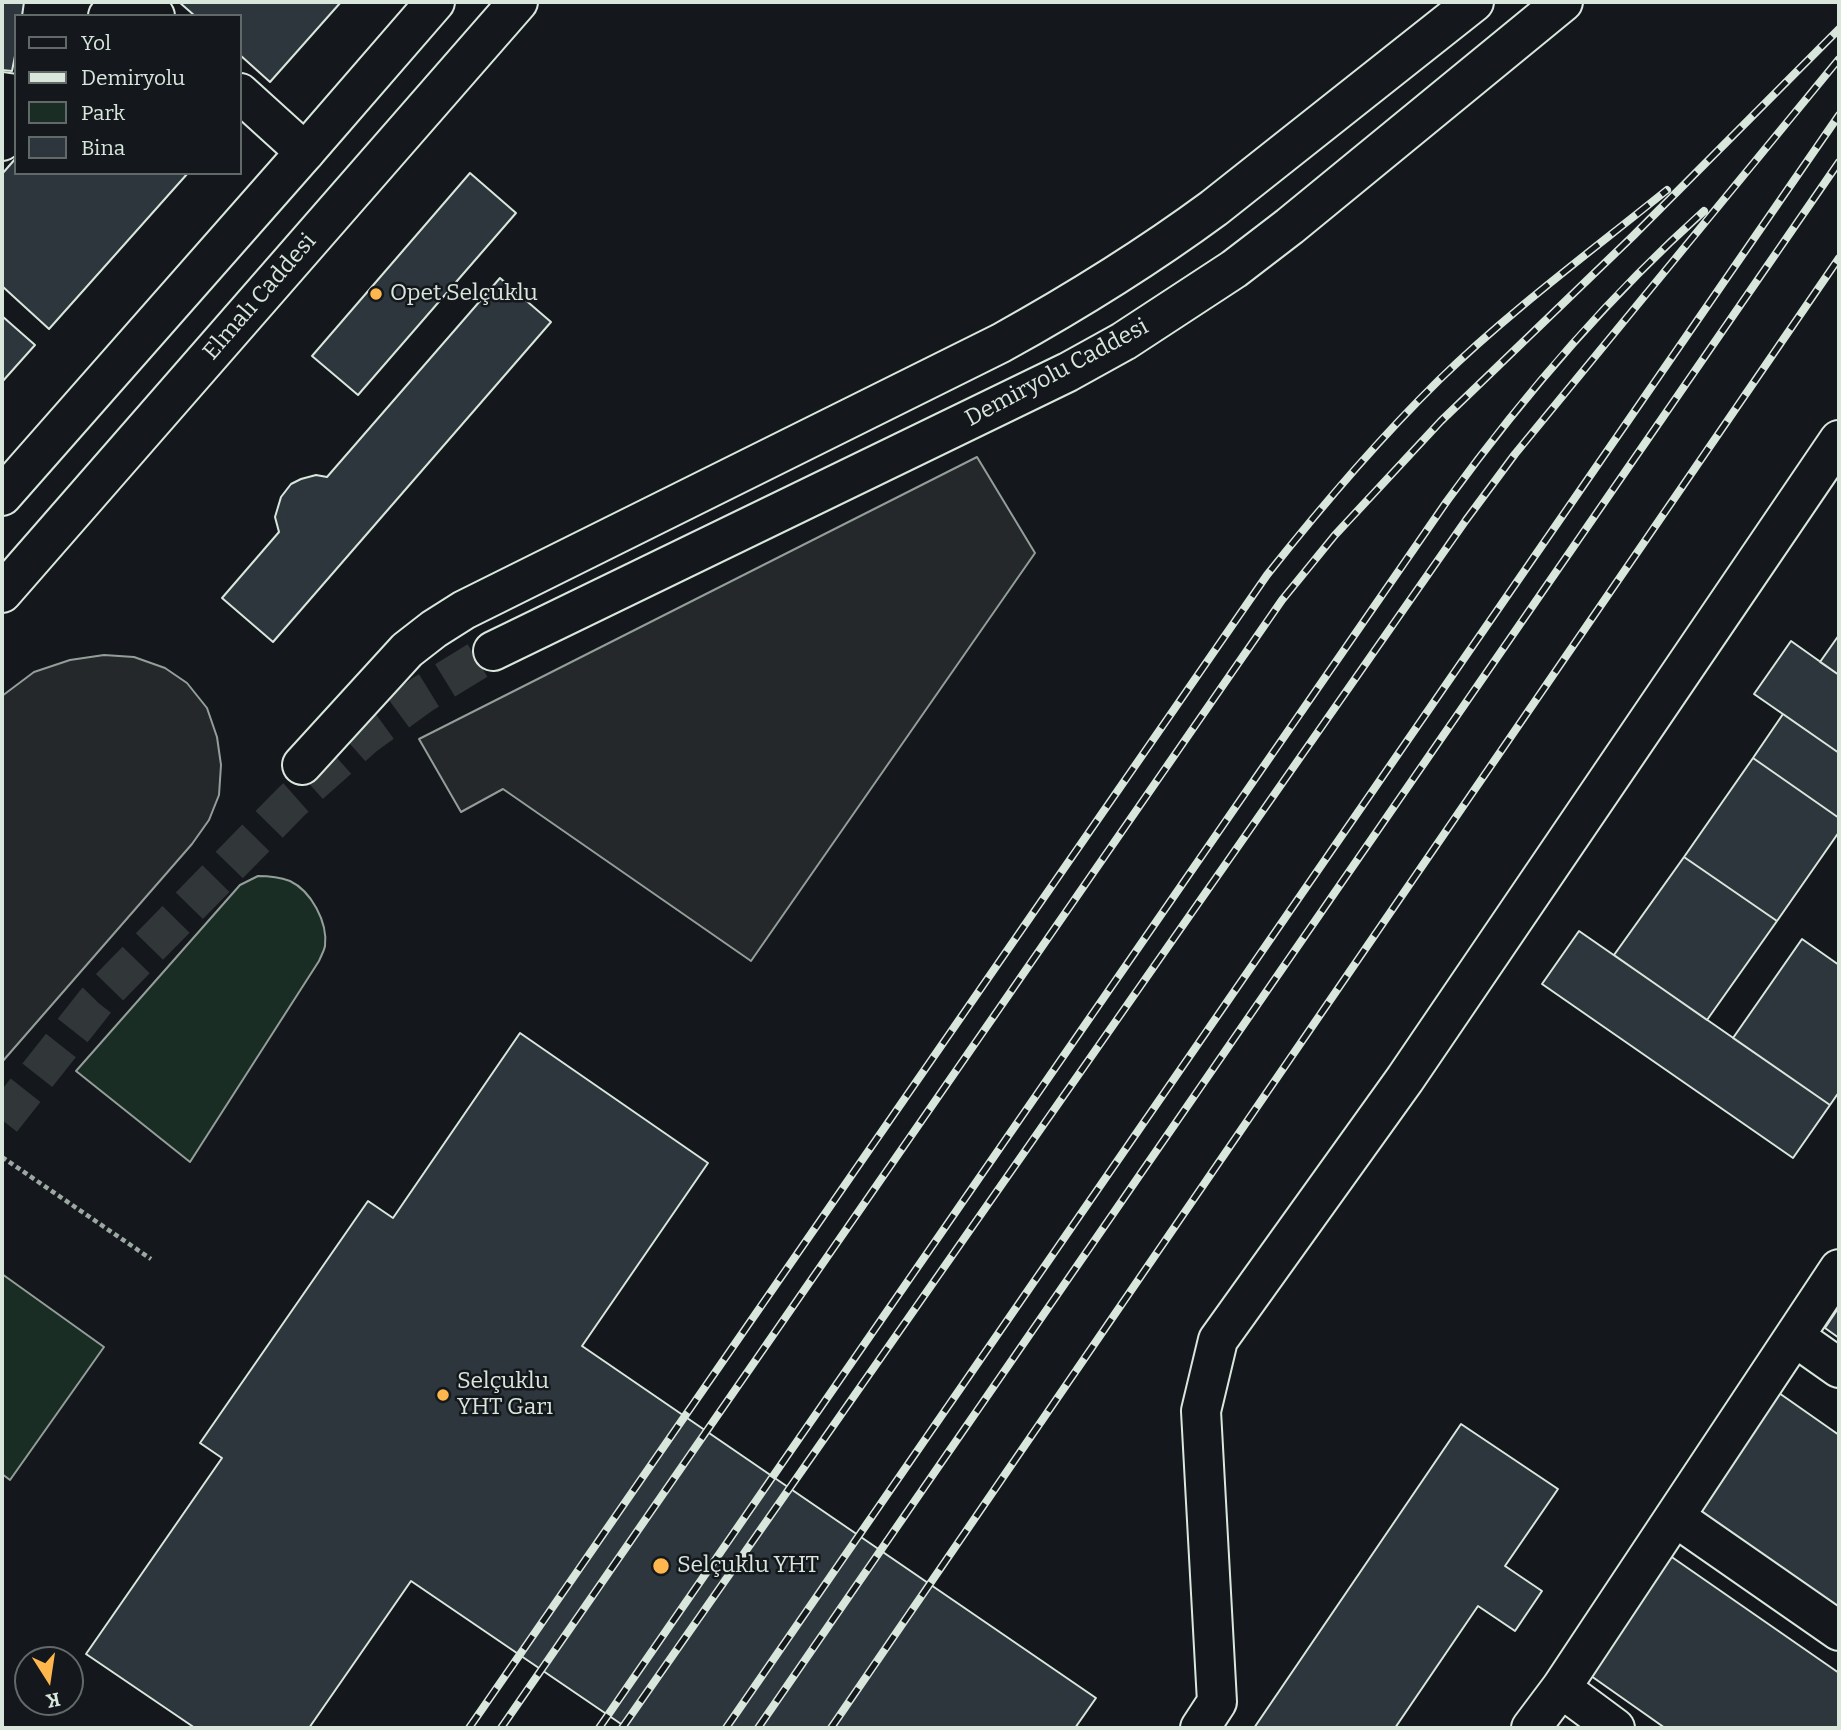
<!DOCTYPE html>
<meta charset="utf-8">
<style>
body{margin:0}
#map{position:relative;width:1841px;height:1730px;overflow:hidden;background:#14181c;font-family:Bitter,serif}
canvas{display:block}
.frame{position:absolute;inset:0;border:4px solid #d8e6dc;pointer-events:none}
.legend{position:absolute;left:14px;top:14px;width:228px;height:161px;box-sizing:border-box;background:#14181c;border:2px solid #626a69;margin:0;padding:9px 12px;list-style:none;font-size:21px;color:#d8e6dc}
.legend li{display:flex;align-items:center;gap:14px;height:35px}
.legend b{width:35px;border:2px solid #626a69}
.north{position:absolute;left:14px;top:1646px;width:70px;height:70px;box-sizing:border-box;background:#14181c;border:2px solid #626a69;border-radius:50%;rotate:168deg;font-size:19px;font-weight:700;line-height:28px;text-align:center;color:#d8e6dc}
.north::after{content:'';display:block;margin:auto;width:24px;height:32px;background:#ffb74d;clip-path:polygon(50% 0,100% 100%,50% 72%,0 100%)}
</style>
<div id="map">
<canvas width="1841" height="1730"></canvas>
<div class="frame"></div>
<ul class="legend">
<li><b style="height:9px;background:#14181c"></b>Yol</li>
<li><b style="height:9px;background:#d8e6dc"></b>Demiryolu</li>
<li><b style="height:19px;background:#1a2d24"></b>Park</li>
<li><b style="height:19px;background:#2c363c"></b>Bina</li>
</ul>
<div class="north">K</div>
</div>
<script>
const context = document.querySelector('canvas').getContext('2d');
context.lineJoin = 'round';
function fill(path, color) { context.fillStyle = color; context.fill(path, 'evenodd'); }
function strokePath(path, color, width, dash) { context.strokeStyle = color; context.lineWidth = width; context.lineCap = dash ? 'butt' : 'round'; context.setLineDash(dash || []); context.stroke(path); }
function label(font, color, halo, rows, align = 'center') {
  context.font = font + ' Bitter,serif'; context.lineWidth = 5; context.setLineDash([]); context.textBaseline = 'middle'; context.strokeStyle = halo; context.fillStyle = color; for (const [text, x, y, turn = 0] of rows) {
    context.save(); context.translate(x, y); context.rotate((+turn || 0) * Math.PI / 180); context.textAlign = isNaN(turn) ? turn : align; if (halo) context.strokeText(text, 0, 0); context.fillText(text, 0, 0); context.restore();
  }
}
const green = new Path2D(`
 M 258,876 C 269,876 279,877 290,881 C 311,891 328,922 325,946 C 324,951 321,956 319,961 L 190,1162 L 76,1071 L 240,885 Z
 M 2,1274 L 104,1347 L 10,1480 L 2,1474 Z`);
const parking = new Path2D(`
 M 977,457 L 1035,553 L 751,961 L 503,789 L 461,812 L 419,739 Z
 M 104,655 L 134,657 L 165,668 L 187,683 L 207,708 L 217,737 L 221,765 L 219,795 L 209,820 L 192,844 L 2,1062 L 2,696 L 34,672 L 70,660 Z`);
const building = new Path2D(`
 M 2,2 L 24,2 L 22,16 L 16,16 L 16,51 L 12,71 L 2,70 Z
 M 179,2 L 341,2 L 270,82 L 240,55 L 240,16 L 195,16 Z
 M 16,158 L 16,173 L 188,173 L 49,329 L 2,286 L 2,174 Z
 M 470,173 L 516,213 L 358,395 L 312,356 Z
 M 500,278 L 551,322 L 273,642 L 222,598 L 279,532 L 275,517 L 281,497 L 291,484 L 301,479 L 316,475 L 327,477 Z
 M 2,316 L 35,345 L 2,382 Z
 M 1839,635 L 1839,675 L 1820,662 Z
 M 1791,641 L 1839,675 L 1839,753 L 1754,694 Z
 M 1783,714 L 1839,753 L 1839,818 L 1753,758 Z
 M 1753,758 L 1839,818 L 1839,832 L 1777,921 L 1684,857 Z
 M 1684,857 L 1777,921 L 1707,1020 L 1614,955 Z
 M 1579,931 L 1830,1105 L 1793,1158 L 1542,984 Z
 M 1802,939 L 1839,965 L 1839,1092 L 1830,1105 L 1733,1038 Z
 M 520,1033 L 708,1163 L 582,1346 L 1096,1698 L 1075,1728 L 627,1728 L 411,1581 L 309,1728 L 195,1728 L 86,1654 L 222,1458 L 200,1443 L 368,1201 L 393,1218 Z
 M 1839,1307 L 1839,1338 L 1825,1328 Z
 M 1779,1393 L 1839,1435 L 1839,1627 L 1688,1522 Z
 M 1461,1424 L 1558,1489 L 1505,1566 L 1542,1591 L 1515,1631 L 1478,1606 L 1395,1728 L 1254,1728 Z
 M 1666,1553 L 1839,1673 L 1839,1728 L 1665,1728 L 1584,1671 Z`);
const majorTunnel = new Path2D(`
 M 2,1120 L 96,1001 L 292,801 L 364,737 L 423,694 L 493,651`);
const path = new Path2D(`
 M 2,1157 L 151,1259`);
const minor = new Path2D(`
 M 140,2 L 155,16
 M 108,16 L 120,2
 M 2,92 L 16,94
 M 240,93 L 305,152
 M 2,141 L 16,125
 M 1795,1337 L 1839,1368
 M 1675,1517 L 1839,1631
 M 1561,1688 L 1615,1728
 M 1200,1728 L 1217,1702 L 1201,1411 L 1218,1340 L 1405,1079 L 1839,440
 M 1531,1728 L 1561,1688 L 1839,1269`);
const major = new Path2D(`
 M 2,496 L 305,152 L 435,2
 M 2,593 L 518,2
 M 493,651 L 1068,372 L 1124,341 L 1234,269 L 1290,226 L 1563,2
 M 302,765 L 407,650 L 434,629 L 464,610 L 1001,343 C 1075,302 1146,258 1214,208 L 1474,2`);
const rail = new Path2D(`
 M 469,1728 L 1267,575 C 1321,507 1377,441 1439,380 C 1510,311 1590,252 1667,190
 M 501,1728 L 1282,600 L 1335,535 L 1441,421 L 1633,236 L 1839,29
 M 599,1728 L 1447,501 C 1524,395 1606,299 1704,211
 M 622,1728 L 1466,520 L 1515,454 L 1839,59
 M 726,1728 L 1839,115
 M 758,1728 L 1839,162
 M 831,1728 L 1839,258`);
const markers = [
 [376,294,7,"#ffb74d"],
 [443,1395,7,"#ffb74d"],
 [661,1566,9,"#ffb74d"]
];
const poiNames = [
 ["Opet Selçuklu",390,294],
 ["Selçuklu",457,1382],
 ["YHT Garı",457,1408],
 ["Selçuklu YHT",677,1566]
];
const streetNames = [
 ["Elmalı Caddesi",260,297,-49],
 ["Demiryolu Caddesi",1057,373,-28]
];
fill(green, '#1a2d24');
strokePath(green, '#939e99', 2);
fill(parking, '#24282b');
strokePath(parking, '#939e99', 2);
fill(building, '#2c363c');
strokePath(building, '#d8e6dc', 2);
strokePath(majorTunnel, '#313739', 38, [38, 19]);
strokePath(minor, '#d8e6dc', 42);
strokePath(major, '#d8e6dc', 42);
strokePath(path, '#9da8a2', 4.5, [5, 3.5]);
strokePath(minor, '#14181c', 38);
strokePath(major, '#14181c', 38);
strokePath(rail, '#d8e6dc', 8);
strokePath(rail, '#14181c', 5, [16]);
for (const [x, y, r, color] of markers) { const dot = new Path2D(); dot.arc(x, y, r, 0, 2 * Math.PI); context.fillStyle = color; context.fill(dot); strokePath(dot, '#14181c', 2.5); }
label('23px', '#d8e6dc', '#14181c', poiNames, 'left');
label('23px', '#d8e6dc', '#14181c', streetNames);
</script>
